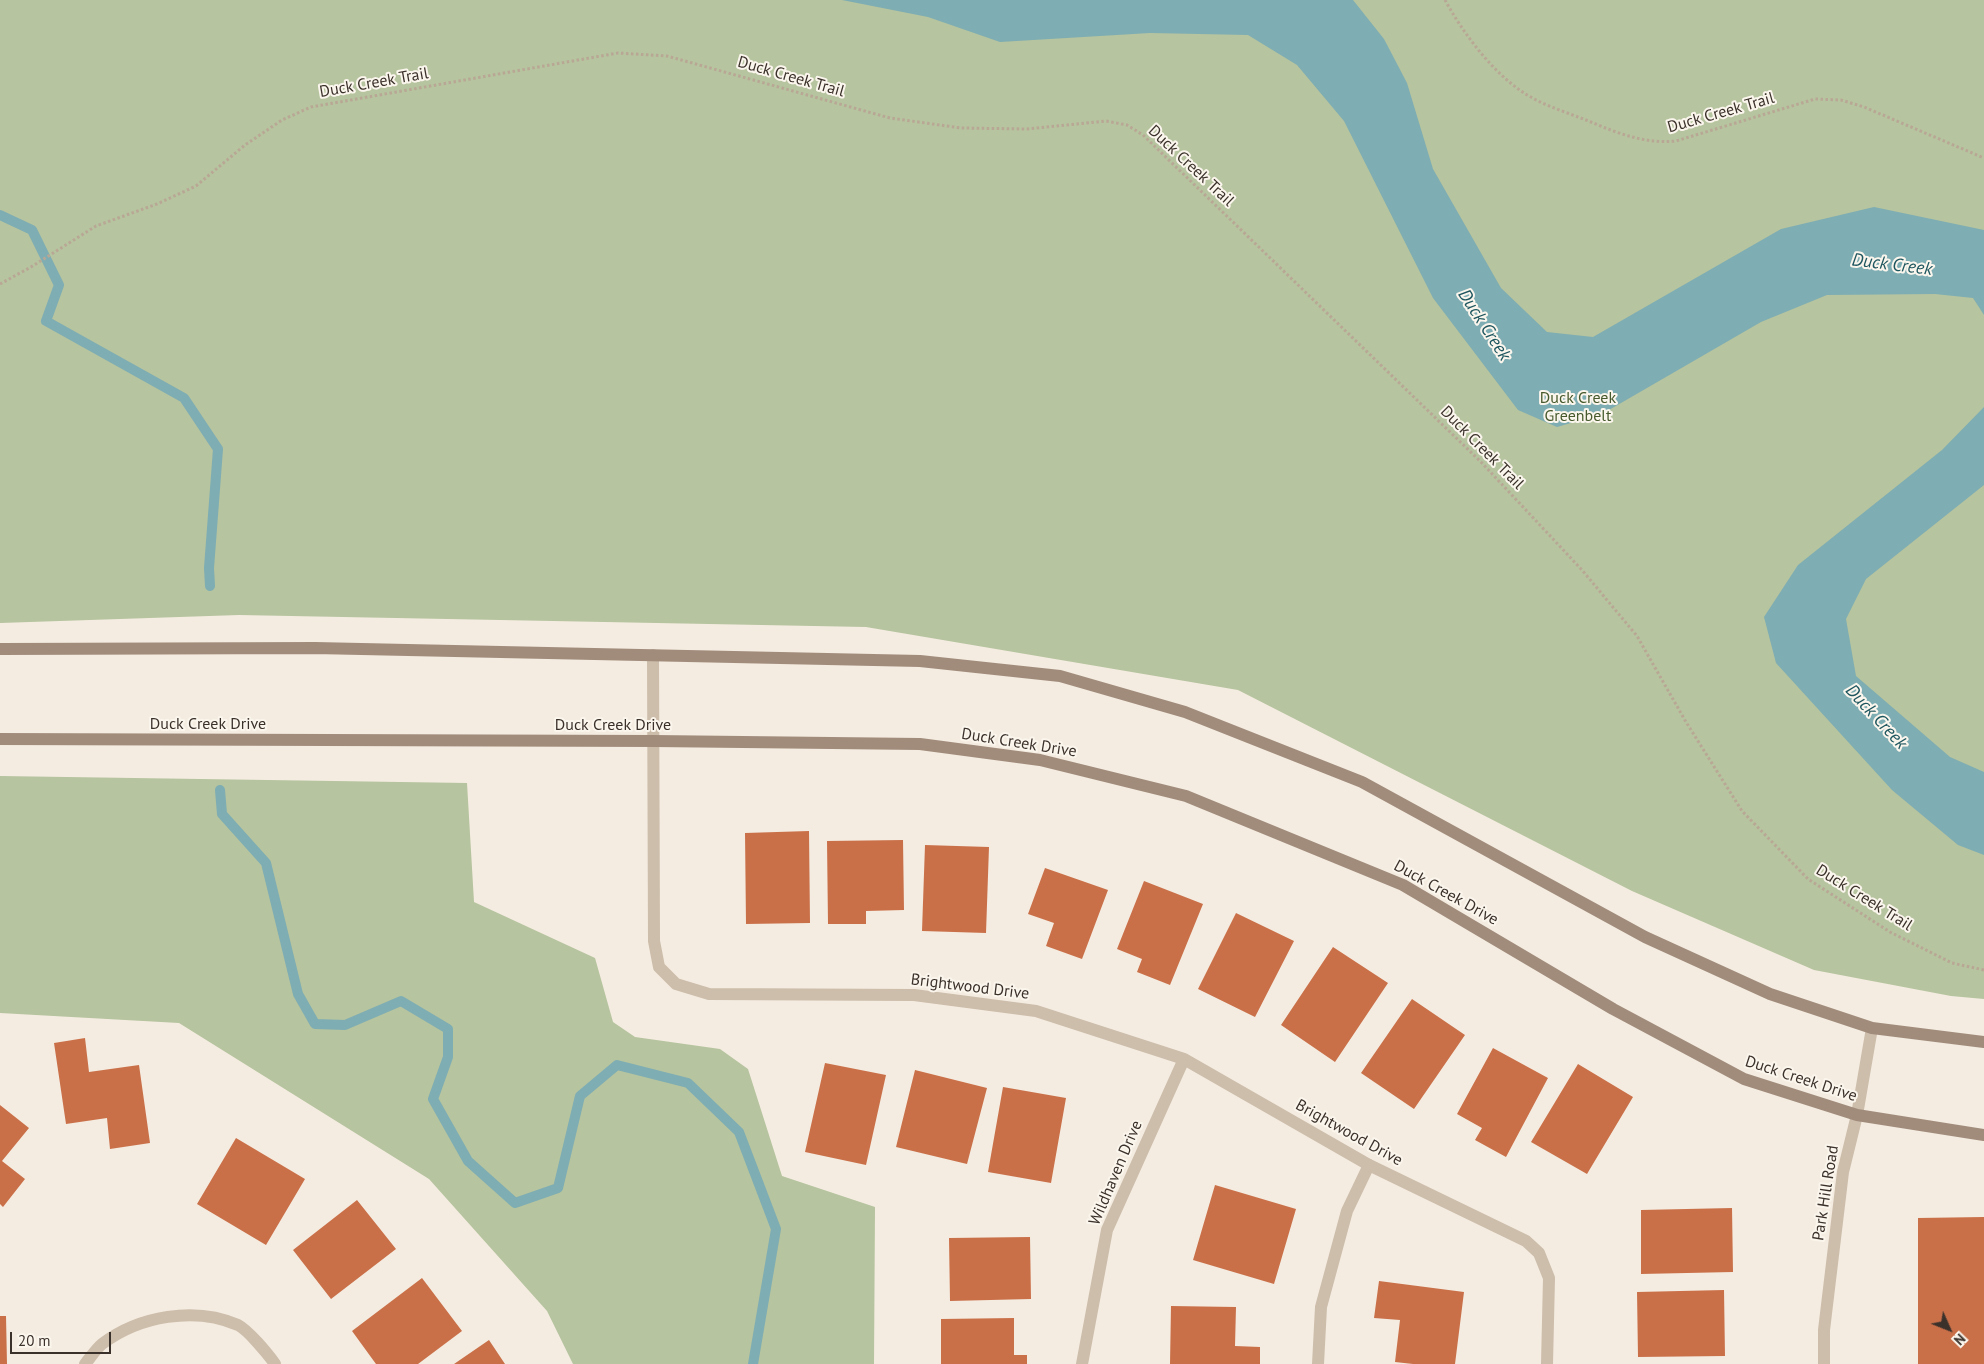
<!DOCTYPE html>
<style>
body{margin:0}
#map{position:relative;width:1984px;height:1364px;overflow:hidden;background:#f4ece0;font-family:"PT Sans",sans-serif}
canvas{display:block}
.north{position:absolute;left:1924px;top:1304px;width:50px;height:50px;-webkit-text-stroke:4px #fbf6ed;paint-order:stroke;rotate:134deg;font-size:14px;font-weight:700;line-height:20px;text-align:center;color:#3b312b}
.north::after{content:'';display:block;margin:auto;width:18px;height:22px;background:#3b312b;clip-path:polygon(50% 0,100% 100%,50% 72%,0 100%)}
.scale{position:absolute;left:10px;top:1332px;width:101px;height:22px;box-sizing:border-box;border:2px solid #3b312b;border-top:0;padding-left:6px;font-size:15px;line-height:18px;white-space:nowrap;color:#3b312b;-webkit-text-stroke:4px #fbf6ed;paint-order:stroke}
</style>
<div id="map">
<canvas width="1984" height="1364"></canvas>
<div class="north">N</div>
<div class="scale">20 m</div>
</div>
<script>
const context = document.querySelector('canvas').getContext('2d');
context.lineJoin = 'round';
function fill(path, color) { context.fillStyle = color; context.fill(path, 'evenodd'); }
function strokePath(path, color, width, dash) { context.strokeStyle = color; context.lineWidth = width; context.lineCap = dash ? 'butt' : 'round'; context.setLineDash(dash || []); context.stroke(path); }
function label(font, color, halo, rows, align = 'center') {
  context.font = font + ' "PT Sans",sans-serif'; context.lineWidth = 4; context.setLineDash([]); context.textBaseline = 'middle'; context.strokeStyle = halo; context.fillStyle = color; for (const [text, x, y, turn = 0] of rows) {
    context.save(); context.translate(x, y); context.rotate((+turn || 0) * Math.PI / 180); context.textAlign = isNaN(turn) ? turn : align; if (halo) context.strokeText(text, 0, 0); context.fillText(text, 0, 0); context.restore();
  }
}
const green = new Path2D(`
 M 0,0 L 1984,0 L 1984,999 L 1951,996 L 1814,970 L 1632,891 L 1238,690 L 866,627 L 239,615 L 0,623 Z
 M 0,776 L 467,783 L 474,902 L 595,958 L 613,1022 L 635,1037 L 720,1049 L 748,1069 L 782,1176 L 875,1207 L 874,1364 L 573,1364 L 547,1311 L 429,1179 L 179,1023 L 0,1013 Z`);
const water = new Path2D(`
 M 842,0 L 1353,0 L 1384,39 L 1407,83 L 1433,169 L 1501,288 L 1547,332 L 1593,337 L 1781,229 L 1874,207 L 1984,230 L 1984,315 L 1973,298 L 1935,294 L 1827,295 L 1761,322 L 1602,414 L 1557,427 L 1518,410 L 1433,298 L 1344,121 L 1297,65 L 1248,35 L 1150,33 L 1000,42 L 928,17 Z
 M 1984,407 L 1984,485 L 1866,579 L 1846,619 L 1856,676 L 1950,757 L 1984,772 L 1984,855 L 1958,845 L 1892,790 L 1776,663 L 1764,617 L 1798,565 L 1942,450 Z`);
const stream = new Path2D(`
 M 0,215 L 32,230 L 59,285 L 46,321 L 184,398 L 218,449 L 209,568 L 210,586
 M 220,790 L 222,814 L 266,863 L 298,994 L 315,1024 L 345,1025 L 401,1001 L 448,1029 L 448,1057 L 433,1099 L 468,1161 L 515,1203 L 558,1188 L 580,1096 L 617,1065 L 688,1083 L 739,1132 L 776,1229 L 753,1364`);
const building = new Path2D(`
 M 809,831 L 810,923 L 746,924 L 745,833 Z
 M 903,840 L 904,910 L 866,911 L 866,924 L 828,924 L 827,841 Z
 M 925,845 L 989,847 L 986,933 L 922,931 Z
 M 1045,868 L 1108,890 L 1082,959 L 1046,946 L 1054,923 L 1028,914 Z
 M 1144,881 L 1203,904 L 1170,985 L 1137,972 L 1142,959 L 1117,949 Z
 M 1236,913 L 1294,941 L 1255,1017 L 1198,989 Z
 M 1333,947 L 1388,983 L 1335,1062 L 1281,1025 Z
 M 1412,999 L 1465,1035 L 1414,1109 L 1361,1073 Z
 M 85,1038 L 89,1072 L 139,1065 L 150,1143 L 110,1149 L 107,1118 L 66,1124 L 54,1043 Z
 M 1493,1048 L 1548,1078 L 1506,1157 L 1475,1140 L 1482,1128 L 1457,1114 Z
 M 825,1063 L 886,1075 L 866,1165 L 805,1152 Z
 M 1578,1064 L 1633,1097 L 1587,1174 L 1531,1142 Z
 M 915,1070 L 987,1088 L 967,1164 L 896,1147 Z
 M 1003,1087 L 1066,1098 L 1051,1183 L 988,1172 Z
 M 0,1105 L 29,1128 L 2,1161 L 25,1179 L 3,1207 L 0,1204 Z
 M 236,1138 L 305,1179 L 266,1245 L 197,1204 Z
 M 1215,1185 L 1296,1209 L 1274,1284 L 1193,1260 Z
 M 357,1200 L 396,1249 L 331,1299 L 293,1250 Z
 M 1732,1208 L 1733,1272 L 1641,1274 L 1641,1210 Z
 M 1984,1217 L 1984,1364 L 1918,1364 L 1918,1218 Z
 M 1030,1237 L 1031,1299 L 950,1301 L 949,1238 Z
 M 422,1278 L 462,1331 L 418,1364 L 376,1364 L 352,1331 Z
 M 1379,1281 L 1464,1292 L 1455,1364 L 1413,1364 L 1395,1362 L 1400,1320 L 1374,1318 Z
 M 1724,1290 L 1725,1356 L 1638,1357 L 1637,1292 Z
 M 1171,1306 L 1236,1307 L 1235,1346 L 1260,1347 L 1260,1364 L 1170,1364 Z
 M 0,1316 L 6,1316 L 7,1364 L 0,1364 Z
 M 1014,1318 L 1014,1355 L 1027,1355 L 1027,1364 L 941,1364 L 941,1319 Z
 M 489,1340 L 505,1364 L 454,1364 Z`);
const path = new Path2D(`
 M 1445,0 C 1463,33 1492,72 1524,93 C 1544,106 1569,113 1591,122 C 1619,134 1646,144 1676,141 L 1815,99 L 1841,100 L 1864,107 L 1984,158
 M 0,284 L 31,267 L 96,226 L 157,204 L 196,186 L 245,145 L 282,120 L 311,107 L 618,53 L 667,56 L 890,118 L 961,128 L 1027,129 L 1106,121 L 1127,125 L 1143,135 L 1481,462 L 1582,570 L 1637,636 L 1686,722 L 1742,811 L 1808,879 L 1890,932 L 1952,963 L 1984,970`);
const lane = new Path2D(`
 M 1318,1364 L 1321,1307 L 1347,1211 L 1369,1165`);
const street = new Path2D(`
 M 653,655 L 654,941 L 659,967 L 676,984 L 709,994 L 914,995 L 1036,1011 L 1184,1059 L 1369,1165 L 1526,1241 L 1539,1253 L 1549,1278 L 1547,1364
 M 85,1364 C 90,1358 96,1349 102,1344 C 139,1316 195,1306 238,1325 C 248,1330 268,1354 275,1364
 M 1082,1364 L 1107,1230 L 1184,1059
 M 1824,1364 L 1824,1330 L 1843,1172 L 1857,1115 L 1872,1028`);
const secondary = new Path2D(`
 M 0,649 L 315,648 L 920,661 L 1060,676 L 1185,712 L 1362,782 L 1645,937 L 1770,994 L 1872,1028 L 1984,1042
 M 0,739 L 654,741 L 920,744 L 1040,760 L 1186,796 L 1403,885 L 1613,1009 L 1744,1079 L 1857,1115 L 1984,1135`);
const streetNames = [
 ["Duck Creek Trail",791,77,16],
 ["Duck Creek Trail",374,83,-10],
 ["Duck Creek Trail",1721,113,-16],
 ["Duck Creek Trail",1191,166,43],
 ["Duck Creek Trail",1482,448,45],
 ["Duck Creek Drive",208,724],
 ["Duck Creek Drive",613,725],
 ["Duck Creek Drive",1019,743,9],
 ["Duck Creek Drive",1446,893,29],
 ["Duck Creek Trail",1864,898,32],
 ["Brightwood Drive",970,987,7],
 ["Duck Creek Drive",1801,1079,18],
 ["Brightwood Drive",1349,1133,29],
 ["Wildhaven Drive",1116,1173,-67],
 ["Park Hill Road",1826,1193,-81]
];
const parkNames = [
 ["Duck Creek",1578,398],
 ["Greenbelt",1578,416]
];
const waterNames = [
 ["Duck Creek",1892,265,7],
 ["Duck Creek",1484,325,57],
 ["Duck Creek",1876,717,47]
];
fill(green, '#b6c49f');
fill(water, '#7eadb3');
strokePath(stream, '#7eadb3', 10);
fill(building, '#ca7049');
strokePath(path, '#b9a795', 3, [2.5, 2.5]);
strokePath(lane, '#cdbdab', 12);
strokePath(street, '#cdbdab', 12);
strokePath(secondary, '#a18c7c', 12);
label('16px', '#3b312b', '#fbf6ed', streetNames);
label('16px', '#475a2d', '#fbf6ed', parkNames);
label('italic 18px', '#1e565f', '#fbf6ed', waterNames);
</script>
